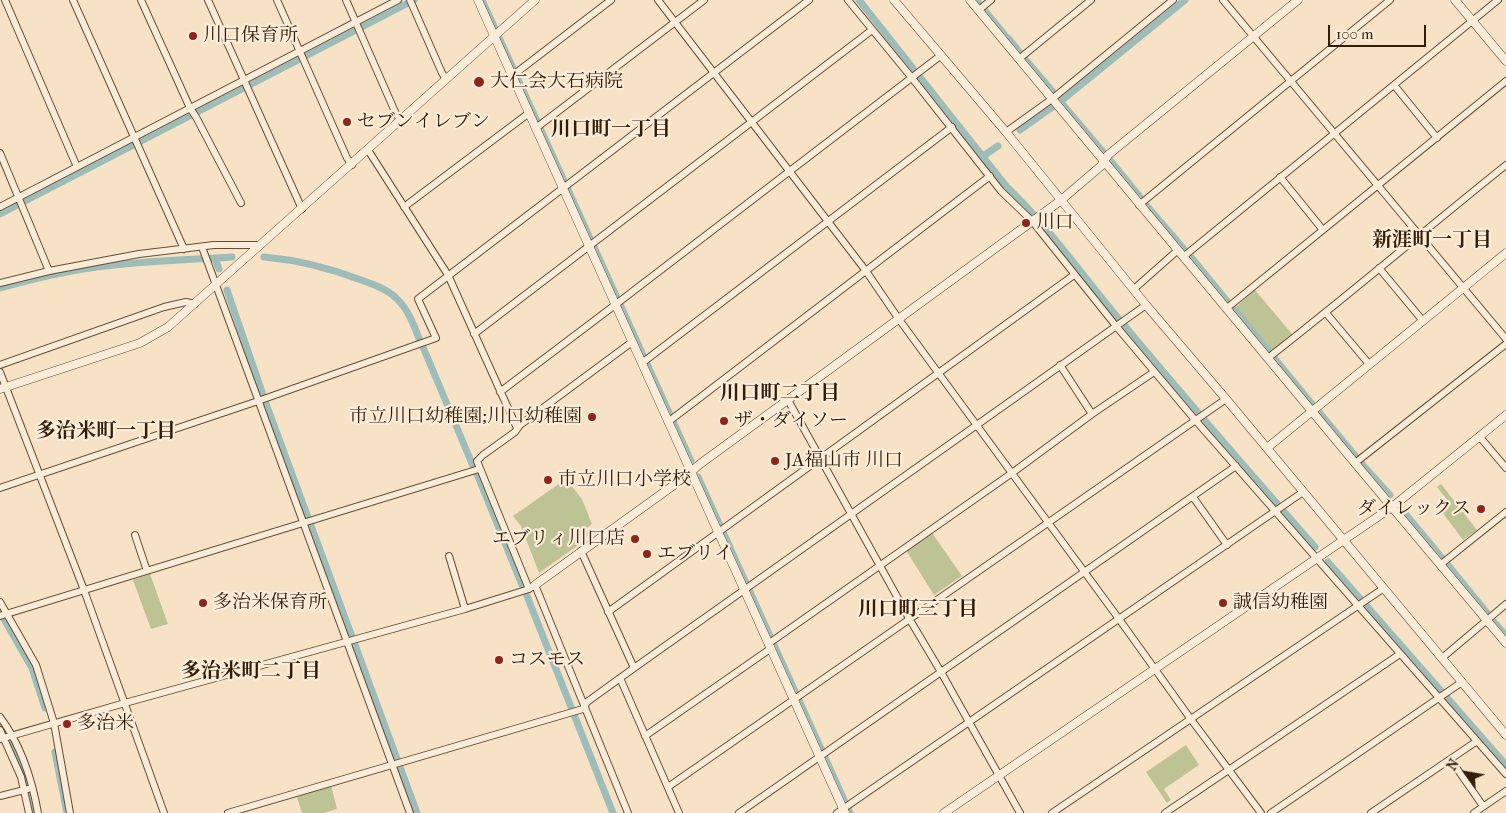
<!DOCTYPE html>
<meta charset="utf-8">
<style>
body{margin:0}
#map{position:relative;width:1506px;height:813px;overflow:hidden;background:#f7e2c5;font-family:"IM FELL French Canon",serif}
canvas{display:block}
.north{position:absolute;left:1441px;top:748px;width:50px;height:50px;-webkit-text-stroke:4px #faecd9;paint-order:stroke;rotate:302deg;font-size:14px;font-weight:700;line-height:20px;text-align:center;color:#341d07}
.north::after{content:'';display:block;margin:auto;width:18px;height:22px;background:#341d07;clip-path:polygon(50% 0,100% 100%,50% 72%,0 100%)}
.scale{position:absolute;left:1328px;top:25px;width:98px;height:22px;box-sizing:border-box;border:2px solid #341d07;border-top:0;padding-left:6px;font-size:15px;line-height:18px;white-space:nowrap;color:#341d07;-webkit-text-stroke:4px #faecd9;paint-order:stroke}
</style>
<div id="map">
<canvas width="1506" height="813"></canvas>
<div class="north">N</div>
<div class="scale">100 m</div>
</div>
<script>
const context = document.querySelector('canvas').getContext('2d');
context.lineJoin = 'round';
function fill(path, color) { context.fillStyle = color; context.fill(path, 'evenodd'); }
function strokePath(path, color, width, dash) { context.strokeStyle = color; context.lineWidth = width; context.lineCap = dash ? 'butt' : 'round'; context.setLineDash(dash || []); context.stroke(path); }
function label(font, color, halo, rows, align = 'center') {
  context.font = font + ' "IM FELL French Canon","Noto Serif JP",serif'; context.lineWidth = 4.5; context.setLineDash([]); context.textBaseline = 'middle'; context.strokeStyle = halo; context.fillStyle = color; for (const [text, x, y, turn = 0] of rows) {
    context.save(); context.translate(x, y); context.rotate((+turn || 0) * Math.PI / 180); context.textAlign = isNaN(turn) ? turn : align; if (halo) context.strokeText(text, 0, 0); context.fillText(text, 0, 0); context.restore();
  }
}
const green = new Path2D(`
 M 1255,290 L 1292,334 L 1271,352 L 1235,308 Z
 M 566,479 L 582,499 L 592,524 L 586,529 L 589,534 L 584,541 L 539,573 L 521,526 L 513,516 Z
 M 1441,484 L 1477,530 L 1463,540 L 1439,508 L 1448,501 L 1437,487 Z
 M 930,530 L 962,576 L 934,595 L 904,547 Z
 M 150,574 L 168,624 L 151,629 L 133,580 Z
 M 1186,745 L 1199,765 L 1164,789 L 1171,800 L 1167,803 L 1146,772 Z
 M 330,781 L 337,809 L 323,813 L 302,813 L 295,791 Z`);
const canal = new Path2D(`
 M 482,0 L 691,461
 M 859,0 L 1006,186 C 1048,226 1082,275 1119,319 C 1183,396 1249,472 1315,547
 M 976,0 L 1004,34
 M 1008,38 L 1021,54
 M 1025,59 L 1053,92
 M 1059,100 L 1103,152
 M 1020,130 L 1061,101 L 1185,0
 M 983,156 L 998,146
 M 1109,159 L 1140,197
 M 1146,205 L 1184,249
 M 0,214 L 414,0
 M 1190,256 L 1227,301
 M 264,257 C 298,260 330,268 361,280 C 372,284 387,289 396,298 C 408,309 414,325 420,341
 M 215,258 L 219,269
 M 0,288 C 29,280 60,272 90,268 C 137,261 185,260 232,257
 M 227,290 L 265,401 L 417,813
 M 1234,309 L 1269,352
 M 423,347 L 473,466
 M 1275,359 L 1312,404
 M 1318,411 L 1357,458
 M 1361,463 L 1390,495
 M 477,474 L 522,585
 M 698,477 L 850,813
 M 1403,511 L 1442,558
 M 1328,562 L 1506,765
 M 1447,564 L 1487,613
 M 527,596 L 613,813
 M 0,612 L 32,668 L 45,708
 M 1494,622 L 1506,636
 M 0,723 C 19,748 28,783 34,813
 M 55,752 L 67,813`);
const minor = new Path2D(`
 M 5,0 L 77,167
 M 73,0 L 184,249
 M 141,0 L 190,108 L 196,117 L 241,203
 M 208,0 L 302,209
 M 277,0 L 347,158 L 352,165
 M 346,0 L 396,114 L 401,120
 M 410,0 L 442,73 L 446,79
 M 658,0 L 866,271 L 898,318 L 1119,619 L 1190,718 L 1261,813
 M 848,0 L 912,78 L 1001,191 L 1032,221 L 1116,326 L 1196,421 L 1506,774
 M 1223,0 L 1506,339
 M 979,10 L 991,0
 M 1019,59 L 1091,0
 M 512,76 L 611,0
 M 1394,85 L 1437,138
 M 536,128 L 704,0
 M 1006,132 L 1052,99 L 1173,0
 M 368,150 L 448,275 L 517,428
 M 0,153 L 49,271
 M 1280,177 L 1323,230
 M 1139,205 L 1390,0
 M 0,207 L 398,0
 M 404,207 L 529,113
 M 202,247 L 410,813
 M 1183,257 L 1498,0
 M 1379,268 L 1423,321
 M 0,283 L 49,271 L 139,254 L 214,245 L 260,245
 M 1134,289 L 1178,250
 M 1227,308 L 1506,81
 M 1326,313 L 1369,364
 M 474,334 L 872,30
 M 1268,358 C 1349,295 1426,229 1506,165
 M 642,363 L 952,127
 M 0,365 L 164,307 L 186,302 L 195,304
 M 1060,365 L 1092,414
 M 0,372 L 84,590 L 164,813
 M 500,392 L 615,305 L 940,56
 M 788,400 L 910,620 L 941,672 L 1020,813
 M 668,422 L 990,176
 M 1479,436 L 1506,468
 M 1355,463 L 1506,344
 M 0,488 L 258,401 L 436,338 L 418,299 L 809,0
 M 1193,497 L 1227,545
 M 135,535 L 147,571
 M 581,551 L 634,668
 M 449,556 L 465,609
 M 1440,565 L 1506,512
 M 529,589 L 477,461 L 483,455 L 515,432 L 520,425 L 632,342
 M 0,602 L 36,665 L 54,723 L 70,813
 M 608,612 L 1074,275
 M 0,616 L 479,469
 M 768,644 L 1012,473 L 1092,414 L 1154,372
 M 1442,658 L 1506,604
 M 620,678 L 679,813
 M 0,717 C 21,745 32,779 38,813
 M 0,730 L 21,777 L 29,813
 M 645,736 L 770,649
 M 0,739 L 125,703 L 465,609 L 529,589 L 535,585 L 628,813
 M 1451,760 L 1483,806
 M 668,787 L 1226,399
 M 0,796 L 28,789
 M 228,813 L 583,709 L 587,702 L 634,668 L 1146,305
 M 739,813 L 1236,466
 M 837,813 L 1303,492
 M 1052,813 L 1384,588
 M 1165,813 L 1400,654
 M 1271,813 L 1462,682
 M 1371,813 L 1477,741
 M 1474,813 L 1506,791`);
const tertiary = new Path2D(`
 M 478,0 L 845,813
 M 894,0 L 1006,132 L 1146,305 L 1226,399 L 1506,735
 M 970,0 L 1355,463 L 1506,643
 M 1455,0 L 1506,61
 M 0,389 L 140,343 L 168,327 L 535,0
 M 1267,448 L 1506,253
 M 535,585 L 685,477 L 700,464 L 1060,201 L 1101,166 L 1108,155 L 1298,0
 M 944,813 L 1392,507 L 1506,415`);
const markers = [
 [193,36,5,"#8f2418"],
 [479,82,6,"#8f2418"],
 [347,122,5,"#8f2418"],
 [1026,223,5,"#8f2418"],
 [592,417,5,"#8f2418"],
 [724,421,5,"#8f2418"],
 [775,461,5,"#8f2418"],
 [548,480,5,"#8f2418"],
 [1481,509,5,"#8f2418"],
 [635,539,5,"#8f2418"],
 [647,554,5,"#8f2418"],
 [203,603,5,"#8f2418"],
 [1223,603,5,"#8f2418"],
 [499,660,5,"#8f2418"],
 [67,724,5,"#8f2418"]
];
const poiNames = [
 ["川口保育所",203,36],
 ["大仁会大石病院",490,82],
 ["セブンイレブン",357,122],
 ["川口",1036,223],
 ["市立川口幼稚園;川口幼稚園",582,417,"right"],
 ["ザ・ダイソー",734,421],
 ["JA福山市 川口",785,461],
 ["市立川口小学校",558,480],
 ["ダイレックス",1471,509,"right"],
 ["エブリィ川口店",625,539,"right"],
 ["エブリイ",657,554],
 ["多治米保育所",213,603],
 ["誠信幼稚園",1233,603],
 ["コスモス",509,660],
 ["多治米",77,724]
];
const neighbourhoodNames = [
 ["川口町一丁目",611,130],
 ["新涯町一丁目",1432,241],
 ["川口町二丁目",780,394],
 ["多治米町一丁目",106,432],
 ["川口町三丁目",918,610],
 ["多治米町二丁目",251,672]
];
fill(green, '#bdc395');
strokePath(canal, '#9ebdb8', 7);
strokePath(minor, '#654e36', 8);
strokePath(tertiary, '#654e36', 9);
strokePath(minor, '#faecd9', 6);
strokePath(tertiary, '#faecd9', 8);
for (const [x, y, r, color] of markers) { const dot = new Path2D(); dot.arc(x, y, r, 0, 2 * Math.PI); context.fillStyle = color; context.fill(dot); strokePath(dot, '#faecd9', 2); }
label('19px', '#341d07', '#faecd9', poiNames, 'left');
label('bold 20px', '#341d07', '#faecd9', neighbourhoodNames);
</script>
